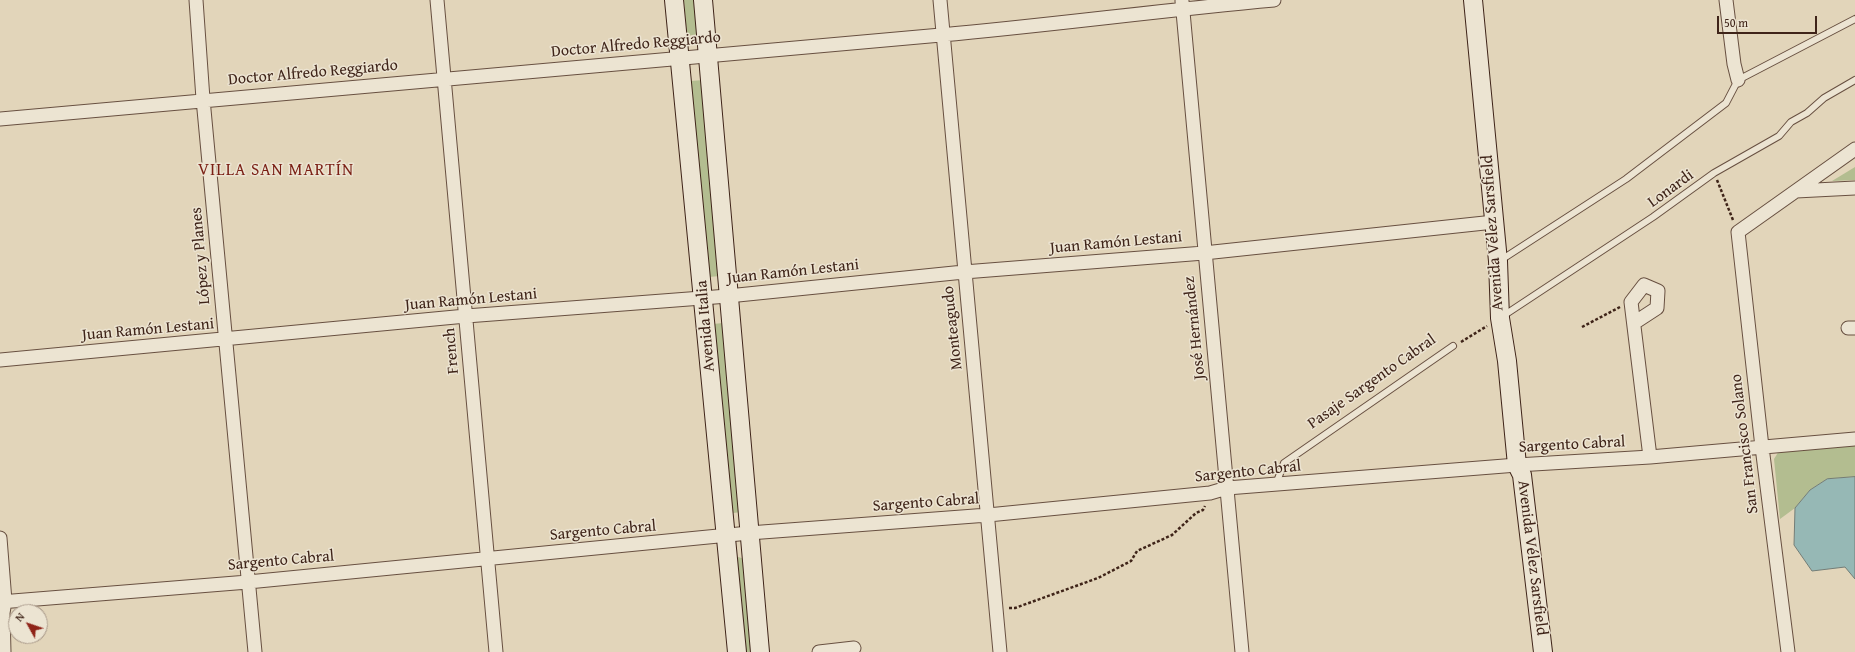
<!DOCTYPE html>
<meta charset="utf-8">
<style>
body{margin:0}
#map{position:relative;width:1855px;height:652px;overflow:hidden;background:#e2d5ba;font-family:"Gentium Book Plus",serif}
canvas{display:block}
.north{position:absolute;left:8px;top:604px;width:40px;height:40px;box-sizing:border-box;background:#ece4d2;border:1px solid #a79788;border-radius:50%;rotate:310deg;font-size:11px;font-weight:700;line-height:16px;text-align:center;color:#3f2419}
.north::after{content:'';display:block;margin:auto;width:14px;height:18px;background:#8f2418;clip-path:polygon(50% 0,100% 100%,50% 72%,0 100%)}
.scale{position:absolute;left:1717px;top:16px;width:100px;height:18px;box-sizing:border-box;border:2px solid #3f2419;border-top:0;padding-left:5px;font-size:12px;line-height:14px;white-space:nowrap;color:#3f2419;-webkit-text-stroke:3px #ece4d2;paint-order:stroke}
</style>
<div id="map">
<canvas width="1855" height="652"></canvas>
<div class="north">N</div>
<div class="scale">50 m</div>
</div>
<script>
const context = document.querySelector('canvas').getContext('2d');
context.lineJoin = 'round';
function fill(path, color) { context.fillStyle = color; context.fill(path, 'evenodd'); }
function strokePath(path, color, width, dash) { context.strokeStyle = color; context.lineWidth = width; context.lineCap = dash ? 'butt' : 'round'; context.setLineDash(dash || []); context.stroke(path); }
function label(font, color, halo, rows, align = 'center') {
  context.font = font + ' "Gentium Book Plus",serif'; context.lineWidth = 3; context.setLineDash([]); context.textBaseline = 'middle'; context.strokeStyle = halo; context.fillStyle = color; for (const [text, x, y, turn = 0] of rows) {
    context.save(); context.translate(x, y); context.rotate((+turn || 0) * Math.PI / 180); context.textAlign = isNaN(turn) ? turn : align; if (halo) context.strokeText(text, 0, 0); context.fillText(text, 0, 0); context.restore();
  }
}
const green = new Path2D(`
 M 684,0 L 695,0 L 698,34 L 687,36 Z
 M 703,80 L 720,276 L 709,277 L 691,81 Z
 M 1855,167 L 1855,180 L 1832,181 Z
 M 723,323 L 742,512 L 733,513 L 713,324 Z
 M 1855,444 L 1855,477 L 1827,479 L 1810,490 L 1795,508 L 1780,519 L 1774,459 L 1779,451 Z
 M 738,557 L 745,559 L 753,652 L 744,652 L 735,560 Z`);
const water = new Path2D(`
 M 1855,477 L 1855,579 L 1845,567 L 1812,571 L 1794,545 L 1795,508 L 1810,490 L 1827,479 Z`);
const path = new Path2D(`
 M 1717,180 L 1733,220
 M 1582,327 L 1620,307
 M 1461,342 L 1487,326
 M 1009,608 L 1015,608 L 1098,578 L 1131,561 L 1137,551 L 1172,535 L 1196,513 L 1203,510 L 1205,506`);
const lane = new Path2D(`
 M 1501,260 L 1626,179 L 1726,103 L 1738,80 L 1855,19
 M 1503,316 L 1653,217 L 1714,173 L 1779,136 L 1791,122 L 1807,113 L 1824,98 L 1855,80
 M 1276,484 L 1284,463 L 1453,346`);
const street = new Path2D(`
 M 196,0 L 203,99 L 255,652
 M 437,0 L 496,652
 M 940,0 L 1000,652
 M 1726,0 L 1734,64 L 1738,80
 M 1182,1 L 1242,652
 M 0,119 C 314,89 628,65 941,35 C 1052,25 1163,10 1274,0
 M 1796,191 L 1855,188
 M 1634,323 L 1657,308 L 1658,291 L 1644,285 L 1631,302 L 1650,457
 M 1848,328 L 1855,328
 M 0,360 L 466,316 L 728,296 L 964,272 L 1204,253 L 1494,222
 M 0,538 L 5,601 L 3,613 L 4,652
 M 0,602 L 248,582 L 749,533 L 988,515 L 1210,493 L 1227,488 L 1517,465 L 1650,457 L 1855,439
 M 819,652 L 854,648
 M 1788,652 L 1762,447 L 1738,232 L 1855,149`);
const secondary = new Path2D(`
 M 674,0 L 737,652
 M 703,0 L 760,652
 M 1473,0 L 1498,261 L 1500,318 L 1507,361 L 1517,465 L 1522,475 L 1543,652`);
const streetNames = [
 ["Doctor Alfredo Reggiardo",636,45,-5],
 ["Doctor Alfredo Reggiardo",313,73,-5],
 ["Lonardi",1671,189,-36],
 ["Avenida Vélez Sarsfield",1493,233,-94],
 ["Juan Ramón Lestani",1116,243,-5],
 ["López y Planes",201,256,-95],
 ["Juan Ramón Lestani",793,272,-6],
 ["Juan Ramón Lestani",471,300,-5],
 ["Avenida Italia",706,326,-95],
 ["Monteagudo",953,328,-96],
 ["José Hernández",1195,328,-96],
 ["Juan Ramón Lestani",148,330,-5],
 ["French",452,351,-95],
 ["Pasaje Sargento Cabral",1372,382,-35],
 ["San Francisco Solano",1745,444,-97],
 ["Sargento Cabral",1572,445,-3],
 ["Sargento Cabral",1248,472,-6],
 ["Sargento Cabral",926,503,-4],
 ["Sargento Cabral",603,531,-5],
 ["Avenida Vélez Sarsfield",1532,558,83],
 ["Sargento Cabral",281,561,-5]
];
const neighbourhoodNames = [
 ["VILLA SAN MARTÍN",276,171]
];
fill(green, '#b3bd90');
fill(water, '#96b8b5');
strokePath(water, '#737d77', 1);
strokePath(lane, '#685041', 8);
strokePath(street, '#685041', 15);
strokePath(secondary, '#3f2419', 20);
strokePath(path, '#3f2419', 2.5, [3, 2]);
strokePath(lane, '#ece4d2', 6);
strokePath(street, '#ece4d2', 13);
strokePath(secondary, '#ece4d2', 18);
label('16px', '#3f2419', '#ece4d2', streetNames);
context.letterSpacing = '1px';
label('17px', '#7a1f14', '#ece4d2', neighbourhoodNames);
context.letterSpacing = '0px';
</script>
